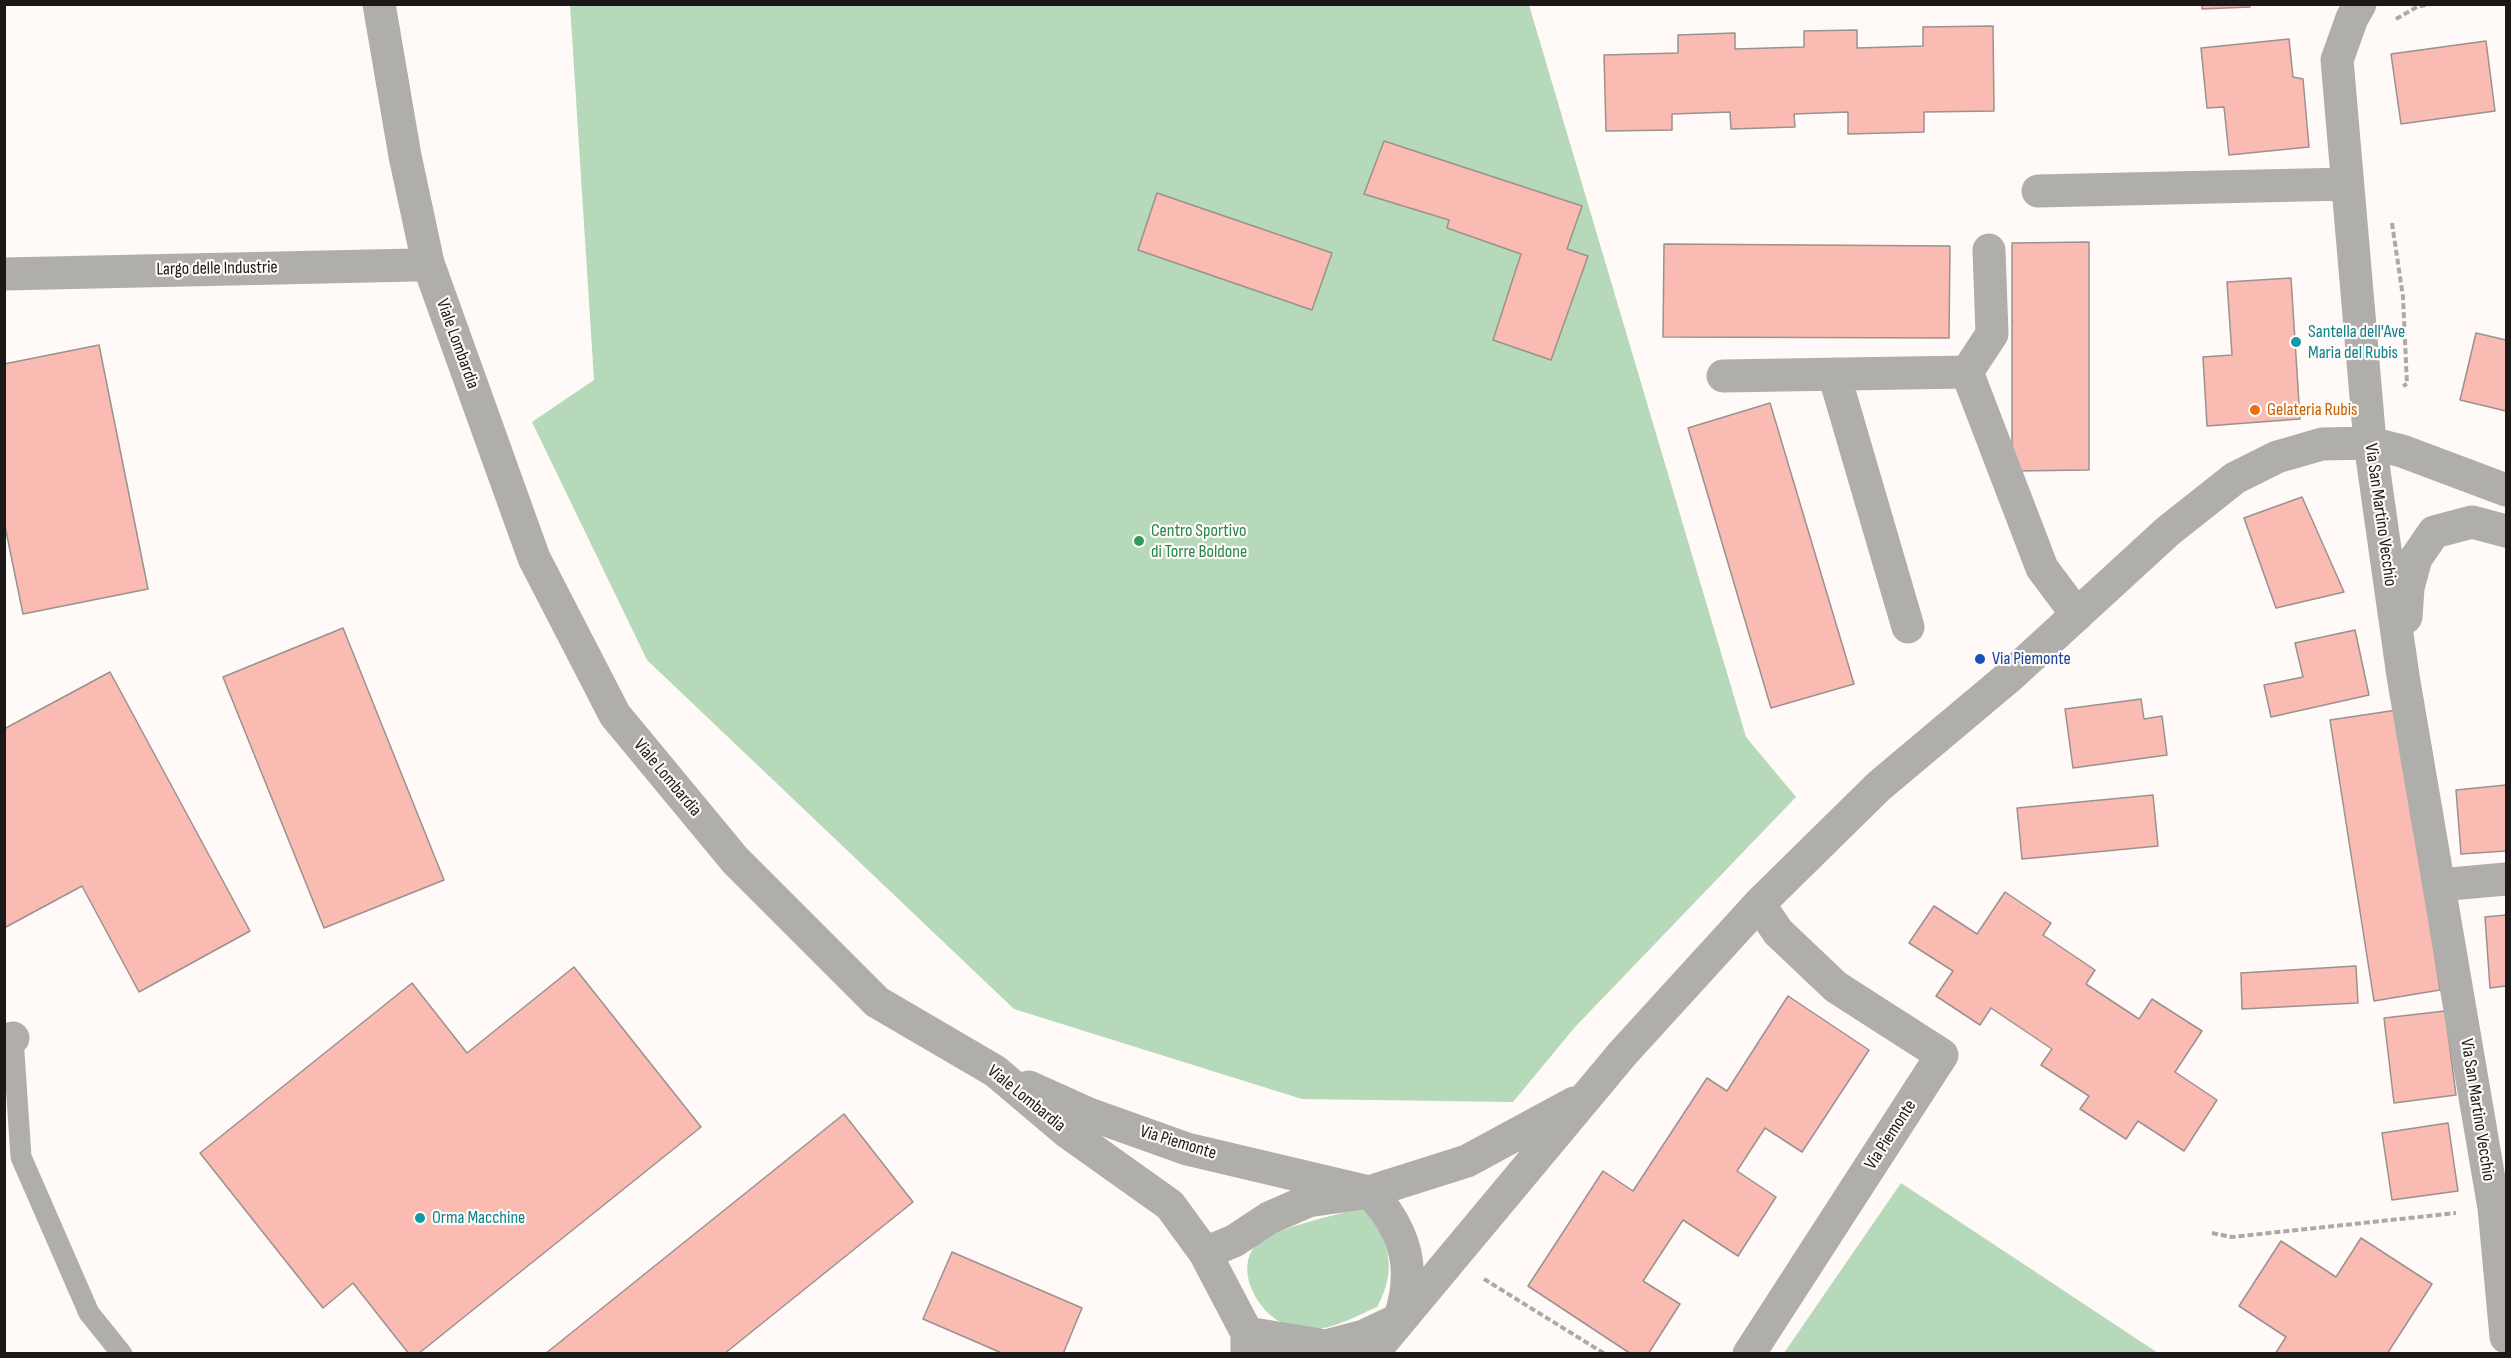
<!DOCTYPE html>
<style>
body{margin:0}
#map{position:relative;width:2511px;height:1358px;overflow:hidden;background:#fffaf7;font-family:"Sofia Sans Condensed",sans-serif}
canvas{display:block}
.frame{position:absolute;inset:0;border:6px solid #1b1817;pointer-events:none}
</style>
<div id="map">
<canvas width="2511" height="1358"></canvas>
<div class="frame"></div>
</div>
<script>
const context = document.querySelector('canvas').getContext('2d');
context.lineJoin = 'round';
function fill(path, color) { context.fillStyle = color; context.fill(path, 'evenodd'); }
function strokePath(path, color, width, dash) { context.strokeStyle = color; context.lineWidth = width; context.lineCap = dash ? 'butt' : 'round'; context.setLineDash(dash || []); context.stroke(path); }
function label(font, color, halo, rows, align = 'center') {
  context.font = font + ' "Sofia Sans Condensed",sans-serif'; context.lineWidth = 4.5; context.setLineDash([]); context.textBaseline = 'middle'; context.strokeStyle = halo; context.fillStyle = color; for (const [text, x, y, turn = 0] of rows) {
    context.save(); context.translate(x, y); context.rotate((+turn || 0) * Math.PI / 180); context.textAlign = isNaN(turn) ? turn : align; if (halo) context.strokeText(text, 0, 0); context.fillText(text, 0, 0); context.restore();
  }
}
const green = new Path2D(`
 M 570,5 L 1529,5 L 1746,737 L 1796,797 L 1575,1027 L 1513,1102 L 1302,1099 L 1014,1009 L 647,660 L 532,422 L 594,380 Z
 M 1901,1183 L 2158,1353 L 1784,1353 Z
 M 1362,1208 C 1390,1239 1398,1269 1377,1307 C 1354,1317 1329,1332 1303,1329 C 1296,1328 1284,1325 1277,1320 C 1255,1306 1236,1269 1255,1246 C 1271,1228 1337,1215 1362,1208 Z`);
const building = new Path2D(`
 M 2202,4 L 2249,4 L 2250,7 L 2202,9 Z
 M 1993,26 L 1994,111 L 1924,112 L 1924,132 L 1848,134 L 1848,112 L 1794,114 L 1795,127 L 1731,129 L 1730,112 L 1672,114 L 1672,130 L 1606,131 L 1604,55 L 1678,53 L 1678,35 L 1735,33 L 1735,49 L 1804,47 L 1804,31 L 1857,30 L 1857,48 L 1923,46 L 1923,27 Z
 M 2289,39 L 2293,77 L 2303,79 L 2309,147 L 2229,155 L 2224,107 L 2207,108 L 2201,48 Z
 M 2486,41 L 2495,111 L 2401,124 L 2391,54 Z
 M 1384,141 L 1582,206 L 1567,249 L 1588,256 L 1551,360 L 1493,340 L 1521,254 L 1447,228 L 1449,220 L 1364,194 Z
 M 1157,193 L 1332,253 L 1312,310 L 1138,250 Z
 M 2089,242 L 2089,470 L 2012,471 L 2012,243 Z
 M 1664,244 L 1950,246 L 1949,338 L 1663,337 Z
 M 2291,278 L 2300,419 L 2207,426 L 2203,357 L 2232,355 L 2227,282 Z
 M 2476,333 L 2506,340 L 2506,411 L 2460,400 Z
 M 99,345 L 148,589 L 23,614 L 4,521 L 4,364 Z
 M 1770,403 L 1854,684 L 1771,708 L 1688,428 Z
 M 2302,497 L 2344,592 L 2276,608 L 2244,518 Z
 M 343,628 L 444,880 L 324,928 L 223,677 Z
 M 2355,630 L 2369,695 L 2271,717 L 2264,685 L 2303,677 L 2295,643 Z
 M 110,672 L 250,931 L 139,992 L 82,886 L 6,927 L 4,925 L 4,729 Z
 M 2141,699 L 2144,719 L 2162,716 L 2167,755 L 2073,768 L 2065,709 Z
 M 2397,710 L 2440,990 L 2374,1001 L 2330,720 Z
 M 2506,785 L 2506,851 L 2461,854 L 2456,790 Z
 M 2153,795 L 2158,846 L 2022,859 L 2017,808 Z
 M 2005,892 L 2051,923 L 2043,935 L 2095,970 L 2086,984 L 2139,1019 L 2152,999 L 2202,1031 L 2175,1072 L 2217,1100 L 2184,1151 L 2138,1121 L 2126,1139 L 2080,1109 L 2089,1096 L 2041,1065 L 2052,1049 L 1991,1008 L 1980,1025 L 1936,996 L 1953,971 L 1909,943 L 1934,906 L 1977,934 Z
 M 2506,915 L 2506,986 L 2490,988 L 2485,917 Z
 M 2356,966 L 2358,1003 L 2242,1009 L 2241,973 Z
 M 574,967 L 701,1127 L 418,1354 L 409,1354 L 353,1283 L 323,1308 L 200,1153 L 412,983 L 467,1053 Z
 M 1788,996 L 1869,1050 L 1802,1152 L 1765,1128 L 1737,1171 L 1776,1197 L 1738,1256 L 1683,1220 L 1643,1281 L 1680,1304 L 1648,1354 L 1631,1354 L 1528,1286 L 1603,1171 L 1633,1191 L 1707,1078 L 1727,1091 Z
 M 2445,1011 L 2456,1095 L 2394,1103 L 2384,1018 Z
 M 844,1114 L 913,1202 L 724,1354 L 545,1354 Z
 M 2448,1123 L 2458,1191 L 2392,1200 L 2382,1133 Z
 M 2361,1238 L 2432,1284 L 2387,1354 L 2275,1354 L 2286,1337 L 2239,1306 L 2281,1241 L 2336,1277 Z
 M 952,1252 L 1082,1308 L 1063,1354 L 1004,1354 L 923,1319 Z`);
const path = new Path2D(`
 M 2396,19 L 2417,7 L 2431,4
 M 2392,223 L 2403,297 L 2407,384 L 2403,386
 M 2212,1233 L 2232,1237 L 2456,1213
 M 1484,1279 L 1605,1354`);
const service = new Path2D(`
 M 13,1038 L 21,1157 L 89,1313 L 122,1354`);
const minor = new Path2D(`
 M 379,4 L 405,156 L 428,263 L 534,558 L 615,715 L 735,860 L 877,1002 L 995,1071 L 1066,1131 L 1170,1205 L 1205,1253 L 1247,1333 L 1247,1354
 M 2360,4 L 2352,18 L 2337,60 L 2370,443 L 2403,676 L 2494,1208 L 2506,1337
 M 2038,191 L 2347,184
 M 4,274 L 415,265 L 428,263
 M 1967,372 L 1992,334 L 1989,250
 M 1834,374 L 1908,627
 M 1723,376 L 1967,372 L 2042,568 L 2077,615
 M 2406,617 L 2408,588 L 2416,558 L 2434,532 L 2472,522 L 2506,531
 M 2439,885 L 2506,879
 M 4,1041 L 13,1038
 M 1029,1087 L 1089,1114 L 1187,1149 L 1369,1192 L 1467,1161 L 1574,1103
 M 1205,1253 L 1234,1241 L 1269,1218 L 1308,1201 L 1369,1192 C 1393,1215 1410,1248 1407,1281 C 1407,1294 1403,1306 1400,1319 L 1364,1336 L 1326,1346 L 1247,1333
 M 1372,1354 L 1623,1053 L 1759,904 L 1879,786 L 2010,676 L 2168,531 L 2235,478 L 2277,457 L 2322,444 L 2370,443 L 2402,451 L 2506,490
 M 1749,1354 L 1942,1055 L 1836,987 L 1778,932 L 1759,904`);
const markers = [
 [2296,342,6,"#0f9aa8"],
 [2255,410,6,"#e8710a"],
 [1139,541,6,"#2e9e5b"],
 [1980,659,6,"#1a4fb4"],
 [420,1218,6,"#0f9aa8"]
];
const streetNames = [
 ["Largo delle Industrie",217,269,-1],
 ["Viale Lombardia",457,344,70],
 ["Via San Martino Vecchio",2380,515,82],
 ["Viale Lombardia",667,778,50],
 ["Viale Lombardia",1026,1099,39],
 ["Via San Martino Vecchio",2477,1110,81],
 ["Via Piemonte",1891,1135,-57],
 ["Via Piemonte",1178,1143,17]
];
const cultureNames = [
 ["Santella dell'Ave",2308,332],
 ["Maria del Rubis",2308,353],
 ["Orma Macchine",432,1218]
];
const foodNames = [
 ["Gelateria Rubis",2267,410]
];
const leisureNames = [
 ["Centro Sportivo",1151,531],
 ["di Torre Boldone",1151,552]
];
const transitNames = [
 ["Via Piemonte",1992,659]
];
fill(green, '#b5d9b9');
fill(building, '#fabcb2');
strokePath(building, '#9a9190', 1.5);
strokePath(path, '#aea9a7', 4, [6, 3]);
strokePath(service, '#b0aeab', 21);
strokePath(minor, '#b0aeab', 33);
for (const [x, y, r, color] of markers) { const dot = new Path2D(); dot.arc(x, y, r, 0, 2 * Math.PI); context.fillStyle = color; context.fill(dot); strokePath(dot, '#fffaf7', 2); }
label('18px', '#1b1817', '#fffaf7', streetNames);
label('18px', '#0d838f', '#fffaf7', cultureNames, 'left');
label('18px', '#c56008', '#fffaf7', foodNames, 'left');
label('18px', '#27864d', '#fffaf7', leisureNames, 'left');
label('18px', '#164399', '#fffaf7', transitNames, 'left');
</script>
